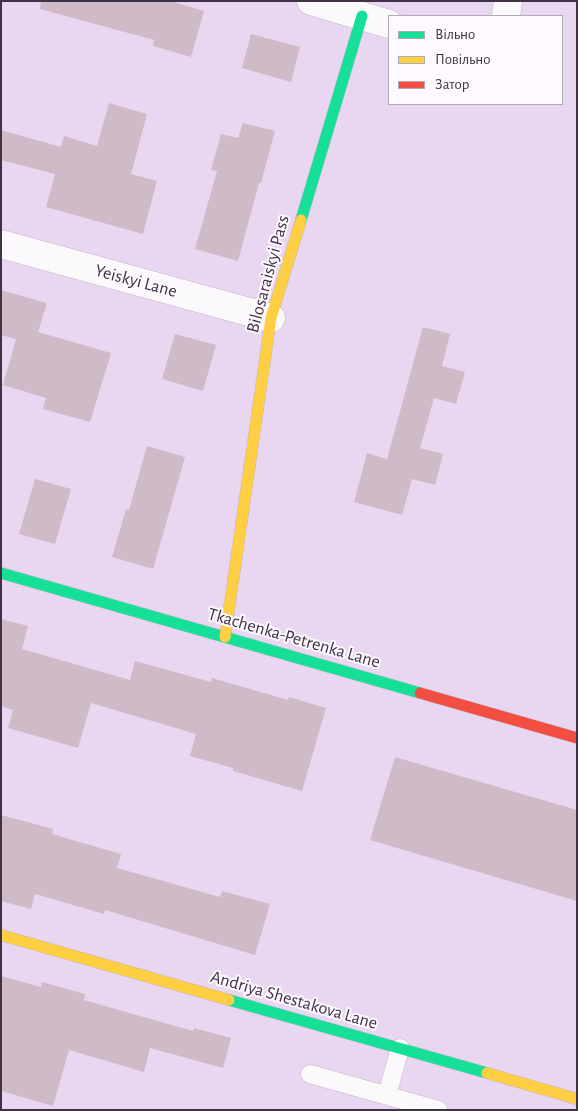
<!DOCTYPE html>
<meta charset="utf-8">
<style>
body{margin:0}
#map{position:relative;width:578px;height:1111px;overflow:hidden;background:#e9d7f1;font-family:"Alegreya Sans",sans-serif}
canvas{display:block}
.frame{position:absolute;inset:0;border:2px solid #3f3245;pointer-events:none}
.legend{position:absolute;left:388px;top:15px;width:175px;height:90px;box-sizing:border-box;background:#fdf9fe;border:1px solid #b1a9b4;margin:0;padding:6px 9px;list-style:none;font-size:15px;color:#3f3245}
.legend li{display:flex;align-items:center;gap:10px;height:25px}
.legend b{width:25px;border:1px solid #b1a9b4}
</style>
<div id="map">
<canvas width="578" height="1111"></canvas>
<div class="frame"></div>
<ul class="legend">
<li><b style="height:6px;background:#16e098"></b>Вільно</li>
<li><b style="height:6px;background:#ffcf43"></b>Повільно</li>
<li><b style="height:6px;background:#f24e42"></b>Затор</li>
</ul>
</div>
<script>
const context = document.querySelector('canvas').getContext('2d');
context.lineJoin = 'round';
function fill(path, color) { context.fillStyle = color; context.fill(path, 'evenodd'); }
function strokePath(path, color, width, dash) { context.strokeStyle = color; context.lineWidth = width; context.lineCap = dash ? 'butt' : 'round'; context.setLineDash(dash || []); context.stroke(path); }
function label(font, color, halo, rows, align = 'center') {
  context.font = font + ' "Alegreya Sans",sans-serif'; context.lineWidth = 4; context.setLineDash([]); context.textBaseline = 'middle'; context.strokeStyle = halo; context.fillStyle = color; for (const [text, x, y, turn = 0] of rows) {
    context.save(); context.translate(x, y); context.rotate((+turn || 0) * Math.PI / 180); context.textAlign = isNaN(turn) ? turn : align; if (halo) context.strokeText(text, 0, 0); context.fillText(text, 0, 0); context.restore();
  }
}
const building = new Path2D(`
 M 41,1 L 170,1 L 204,11 L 191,57 L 153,46 L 154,40 L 40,9 Z
 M 251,34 L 300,47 L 291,82 L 242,68 Z
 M 109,103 L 147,114 L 131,174 L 157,181 L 143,234 L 46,207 L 55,174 L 1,160 L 1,130 L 61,147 L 64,136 L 97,146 Z
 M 243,123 L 275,131 L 261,183 L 259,183 L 238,261 L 195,249 L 217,171 L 211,170 L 221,134 L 238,138 Z
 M 1,290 L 47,303 L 38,332 L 111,353 L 90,422 L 43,409 L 46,398 L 3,385 L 16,339 L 1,335 Z
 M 423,327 L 450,334 L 442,366 L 465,372 L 456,404 L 434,398 L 420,448 L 443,454 L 435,485 L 412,479 L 402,515 L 354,502 L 367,453 L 387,459 Z
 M 175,334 L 216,345 L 203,391 L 162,379 Z
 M 147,446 L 185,457 L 153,569 L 112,557 L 126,509 L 129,510 Z
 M 35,479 L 71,489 L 55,544 L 19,534 Z
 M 1,619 L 28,626 L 22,649 L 130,680 L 135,661 L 211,682 L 212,678 L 288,700 L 289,697 L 326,708 L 302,791 L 233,771 L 233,768 L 190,756 L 196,734 L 91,703 L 78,748 L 8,728 L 13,710 L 1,706 Z
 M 395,757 L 577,810 L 577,901 L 370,840 Z
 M 1,815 L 53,829 L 52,834 L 121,854 L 117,868 L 220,897 L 222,891 L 270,904 L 255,955 L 105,910 L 104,914 L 35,894 L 31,909 L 1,901 Z
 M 1,976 L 41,987 L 42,982 L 85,994 L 84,1000 L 193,1031 L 194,1028 L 231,1038 L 223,1068 L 150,1048 L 144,1072 L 69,1050 L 53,1106 L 1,1091 Z`);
const lane = new Path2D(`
 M 310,1074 L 438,1110
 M 387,1095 L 400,1048`);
const street = new Path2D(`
 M 311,1 L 389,24
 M 506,16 L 508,1
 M 1,244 L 271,318`);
const fast = new Path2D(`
 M 301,220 L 362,16
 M 1,573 L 420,693
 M 229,1000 L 487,1073`);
const slow = new Path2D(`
 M 225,637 L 271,318 L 301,220
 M 1,935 L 229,1000
 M 487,1073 L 577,1099`);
const jam = new Path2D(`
 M 420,693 L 577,738`);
const streetNames = [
 ["Bilosaraiskyi Pass",268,274,-75],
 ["Yeiskyi Lane",136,281,15],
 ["Tkachenka-Petrenka Lane",294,638,16],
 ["Andriya Shestakova Lane",294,1000,16]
];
fill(building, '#cfbac7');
strokePath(lane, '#c3b5ca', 19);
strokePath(street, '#c3b5ca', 29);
strokePath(fast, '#c3b5ca', 12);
strokePath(slow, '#c3b5ca', 12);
strokePath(jam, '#c3b5ca', 12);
strokePath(lane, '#fcf9fd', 18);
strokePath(street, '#fcf9fd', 28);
strokePath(fast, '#16e098', 11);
strokePath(slow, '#ffcf43', 11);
strokePath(jam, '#f24e42', 11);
label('18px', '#3f3245', '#fdf9fe', streetNames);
</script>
